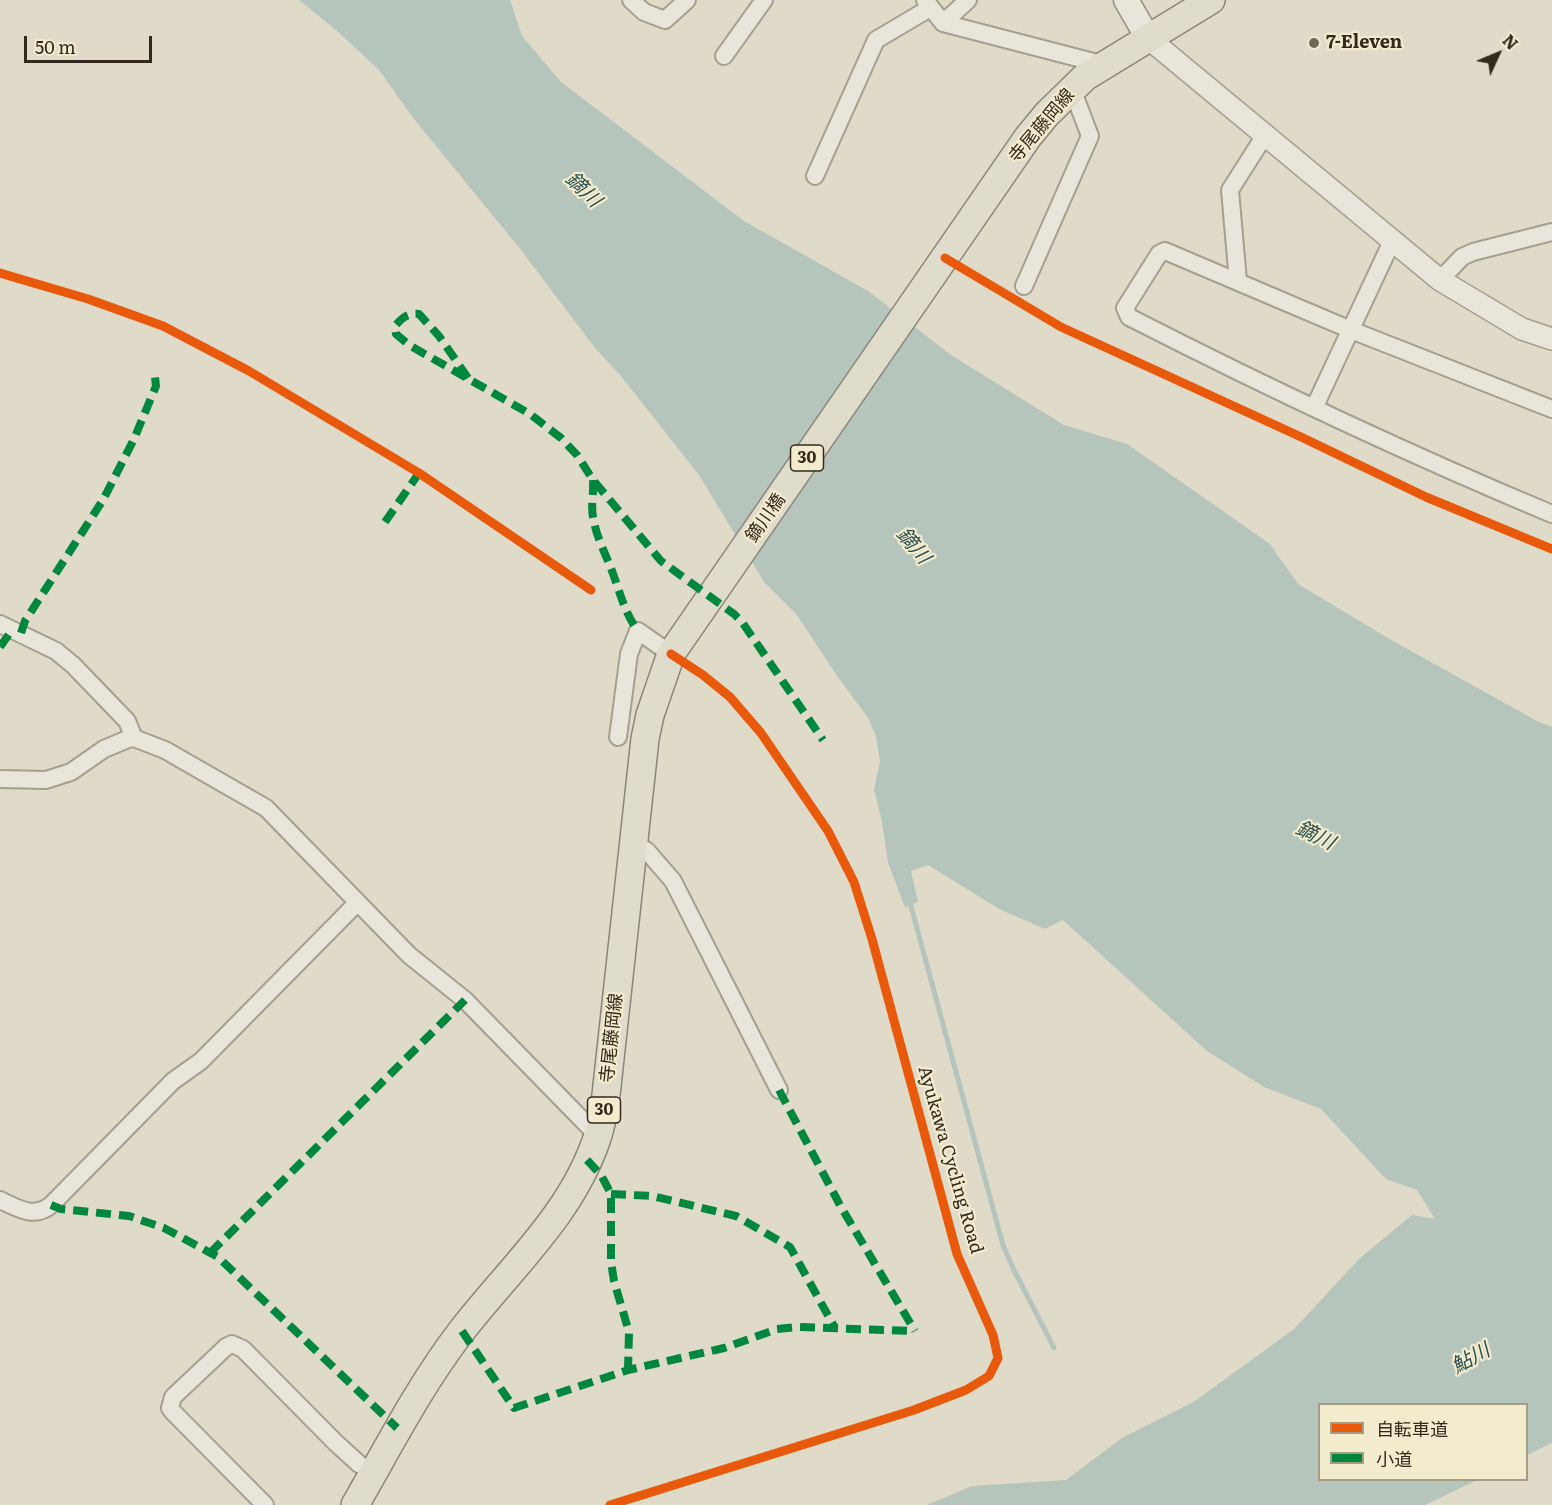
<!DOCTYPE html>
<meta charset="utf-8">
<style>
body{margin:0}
#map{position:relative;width:1552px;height:1505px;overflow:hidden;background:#e0dbc9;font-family:Literata,"Noto Sans JP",serif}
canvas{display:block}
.legend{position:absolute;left:1318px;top:1403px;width:210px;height:78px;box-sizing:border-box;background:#f2ebcd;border:2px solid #a59d86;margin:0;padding:8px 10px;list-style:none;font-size:18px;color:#32281c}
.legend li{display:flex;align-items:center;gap:12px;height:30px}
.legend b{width:30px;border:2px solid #a59d86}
.north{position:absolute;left:1468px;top:24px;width:60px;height:60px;-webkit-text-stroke:4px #f2ebcd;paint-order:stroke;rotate:46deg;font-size:16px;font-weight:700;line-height:24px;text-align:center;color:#32281c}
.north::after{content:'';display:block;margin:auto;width:21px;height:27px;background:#32281c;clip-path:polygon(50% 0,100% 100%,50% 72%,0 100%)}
.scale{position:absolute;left:24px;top:36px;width:128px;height:27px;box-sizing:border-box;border:3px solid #32281c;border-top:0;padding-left:8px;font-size:18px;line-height:21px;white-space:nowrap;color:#32281c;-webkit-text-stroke:4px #f2ebcd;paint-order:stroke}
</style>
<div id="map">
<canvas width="1552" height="1505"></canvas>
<ul class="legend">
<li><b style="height:8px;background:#e8590c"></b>自転車道</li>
<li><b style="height:8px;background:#00873e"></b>小道</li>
</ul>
<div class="north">N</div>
<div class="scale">50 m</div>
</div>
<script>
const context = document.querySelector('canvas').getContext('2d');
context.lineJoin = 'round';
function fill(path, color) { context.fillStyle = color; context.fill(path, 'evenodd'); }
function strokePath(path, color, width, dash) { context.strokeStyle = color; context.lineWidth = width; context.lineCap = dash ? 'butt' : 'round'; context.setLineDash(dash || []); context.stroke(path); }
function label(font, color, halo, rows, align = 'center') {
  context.font = font + ' Literata,"Noto Sans JP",serif'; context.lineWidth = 4.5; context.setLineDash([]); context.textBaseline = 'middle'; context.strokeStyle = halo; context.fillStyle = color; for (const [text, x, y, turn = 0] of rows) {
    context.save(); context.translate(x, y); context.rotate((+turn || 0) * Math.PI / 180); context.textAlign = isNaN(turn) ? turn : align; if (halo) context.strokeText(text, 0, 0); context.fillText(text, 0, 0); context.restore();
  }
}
const water = new Path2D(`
 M 299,0 L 510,0 L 522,36 L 561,82 L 744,221 L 868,291 L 951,355 L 1064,425 L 1127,444 L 1270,544 L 1298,584 L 1393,641 L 1537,721 L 1552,727 L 1552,1443 L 1527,1455 L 1526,1404 L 1320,1404 L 1320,1480 L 1477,1480 L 1425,1505 L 927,1505 L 972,1486 L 1066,1480 L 1122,1438 L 1195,1401 L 1294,1329 L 1360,1258 L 1412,1215 L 1435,1219 L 1417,1190 L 1386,1179 L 1321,1109 L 1264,1087 L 1207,1051 L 1063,920 L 1045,929 L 999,909 L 928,865 L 911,871 L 918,902 L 905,907 L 888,863 L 882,822 L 874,789 L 880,762 L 876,736 L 868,718 L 835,673 L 797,615 L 764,582 L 699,475 L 620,375 L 595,348 L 521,250 L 414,119 L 379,70 L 337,31 Z`);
const stream = new Path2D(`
 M 909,899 L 1003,1245 L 1012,1266 L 1054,1348`);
const minor = new Path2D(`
 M 631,0 L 644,12 L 665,20 L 687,0
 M 925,0 L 943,23 L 1105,65
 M 943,23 L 968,0
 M 724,56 L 764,0
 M 815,176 L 876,40 L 930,8
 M 1440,280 L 1462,257 L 1473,252 L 1552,232
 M 1238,281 L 1230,190 L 1265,135
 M 1024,286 L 1090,136 L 1077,102 L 1068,93
 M 1314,408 L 1393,239
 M 1552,409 L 1351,330 L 1165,251 L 1159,254 L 1125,308 L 1129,317 C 1268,388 1408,454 1552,514
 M 0,624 L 56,651 L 73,665 L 127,721 L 134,738
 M 618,737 L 629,654 L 638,631 L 671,654
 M 0,779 L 46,780 L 71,772 L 104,749 L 128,739 L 134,738 L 165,750 L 266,808 L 409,955 L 465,1000 L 598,1136
 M 634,842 L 647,851 L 673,881 L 779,1090
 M 0,1200 C 17,1208 34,1219 51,1205 L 173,1081 L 201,1061 L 357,903
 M 265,1505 L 173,1412 L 170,1408 L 173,1397 L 226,1347 L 232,1344 L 243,1349 L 336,1443 L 359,1464 L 374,1473`);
const tertiary = new Path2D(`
 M 1148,38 L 1440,280 L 1522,329 L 1552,339`);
const secondary = new Path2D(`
 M 1126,0 L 1148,38`);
const primary = new Path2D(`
 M 355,1505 C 389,1446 419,1387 460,1333 C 509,1269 573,1214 598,1135 C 601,1125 603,1114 605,1104 L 645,739 L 650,715 L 671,654 L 1028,137 L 1047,114 L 1085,77 L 1211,0`);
const quiet = new Path2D(`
 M 468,378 L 439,336 L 419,314 C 407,313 402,318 395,326 L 396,334 L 409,345 L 530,414 L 561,438 L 577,455 L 593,480 L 661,561 L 734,614 L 742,622 L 823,740
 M 593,480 C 594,494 590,507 594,522 C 597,538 606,555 612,571 C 620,592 624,612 638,631
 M 385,522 L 419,473
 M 21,633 L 25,621 L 103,500 L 134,439 L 156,386 L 155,377
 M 0,647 L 12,630
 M 779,1090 L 841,1207 L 915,1331
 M 587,1160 L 601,1175 L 611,1194 L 611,1262 L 614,1281 L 629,1332 L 628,1370
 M 611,1194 L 652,1196 L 736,1216 L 790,1247 L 835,1328
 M 51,1205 L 61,1209 L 129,1216 L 164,1228 L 218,1257 L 397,1428
 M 210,1253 L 465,1000
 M 462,1331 L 514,1408 L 628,1370 L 724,1348 L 777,1329 L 798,1327 L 915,1331`);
const cycleway = new Path2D(`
 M 945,258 L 1061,327 L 1299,436 L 1426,497 L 1552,549
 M 0,273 L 88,299 L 163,326 L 249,371 L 419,473 L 591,590
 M 610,1505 L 914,1410 L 966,1390 L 989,1376 L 998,1358 L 993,1335 L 957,1254 L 872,939 L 854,882 L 828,831 L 761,733 L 730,697 L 703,675 L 671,654`);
const markers = [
 [1314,43,6,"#6f6759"]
];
const shields = [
 [807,458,33],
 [604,1110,33]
];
const shieldNames = [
 ["30",807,458],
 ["30",604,1110]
];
const poiNames = [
 ["7-Eleven",1326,43]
];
const streetNames = [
 ["寺尾藤岡線",1042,126,-50],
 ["鏑川橋",766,518,-55],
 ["寺尾藤岡線",612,1038,-84],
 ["Ayukawa Cycling Road",950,1160,74]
];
const waterNames = [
 ["鏑川",583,190,44],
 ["鏑川",913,546,50],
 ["鏑川",1315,836,26],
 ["鮎川",1471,1359,-29]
];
fill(water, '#b5c5bc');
strokePath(stream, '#b5c5bc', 5);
strokePath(minor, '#a59f92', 20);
strokePath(tertiary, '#a59f92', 24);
strokePath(secondary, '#948f83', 27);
strokePath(primary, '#8a8579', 30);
strokePath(minor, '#e8e5da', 16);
strokePath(tertiary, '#e8e5da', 21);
strokePath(secondary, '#e8e5da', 24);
strokePath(primary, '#e0dccc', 27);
strokePath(quiet, '#00873e', 8, [15, 8]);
strokePath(cycleway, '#e8590c', 9);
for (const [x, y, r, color] of markers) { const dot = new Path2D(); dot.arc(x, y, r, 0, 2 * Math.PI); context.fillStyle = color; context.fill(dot); strokePath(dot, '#f2ebcd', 2); }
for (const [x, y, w] of shields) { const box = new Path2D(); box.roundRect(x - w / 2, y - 13, w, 26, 4.5); context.fillStyle = '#f2ebcd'; context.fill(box); strokePath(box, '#32281c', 1.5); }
label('bold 16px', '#32281c', null, shieldNames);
label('bold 18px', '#32281c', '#f2ebcd', poiNames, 'left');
label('18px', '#32281c', '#f2ebcd', streetNames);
label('italic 20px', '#2c5051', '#f2ebcd', waterNames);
</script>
